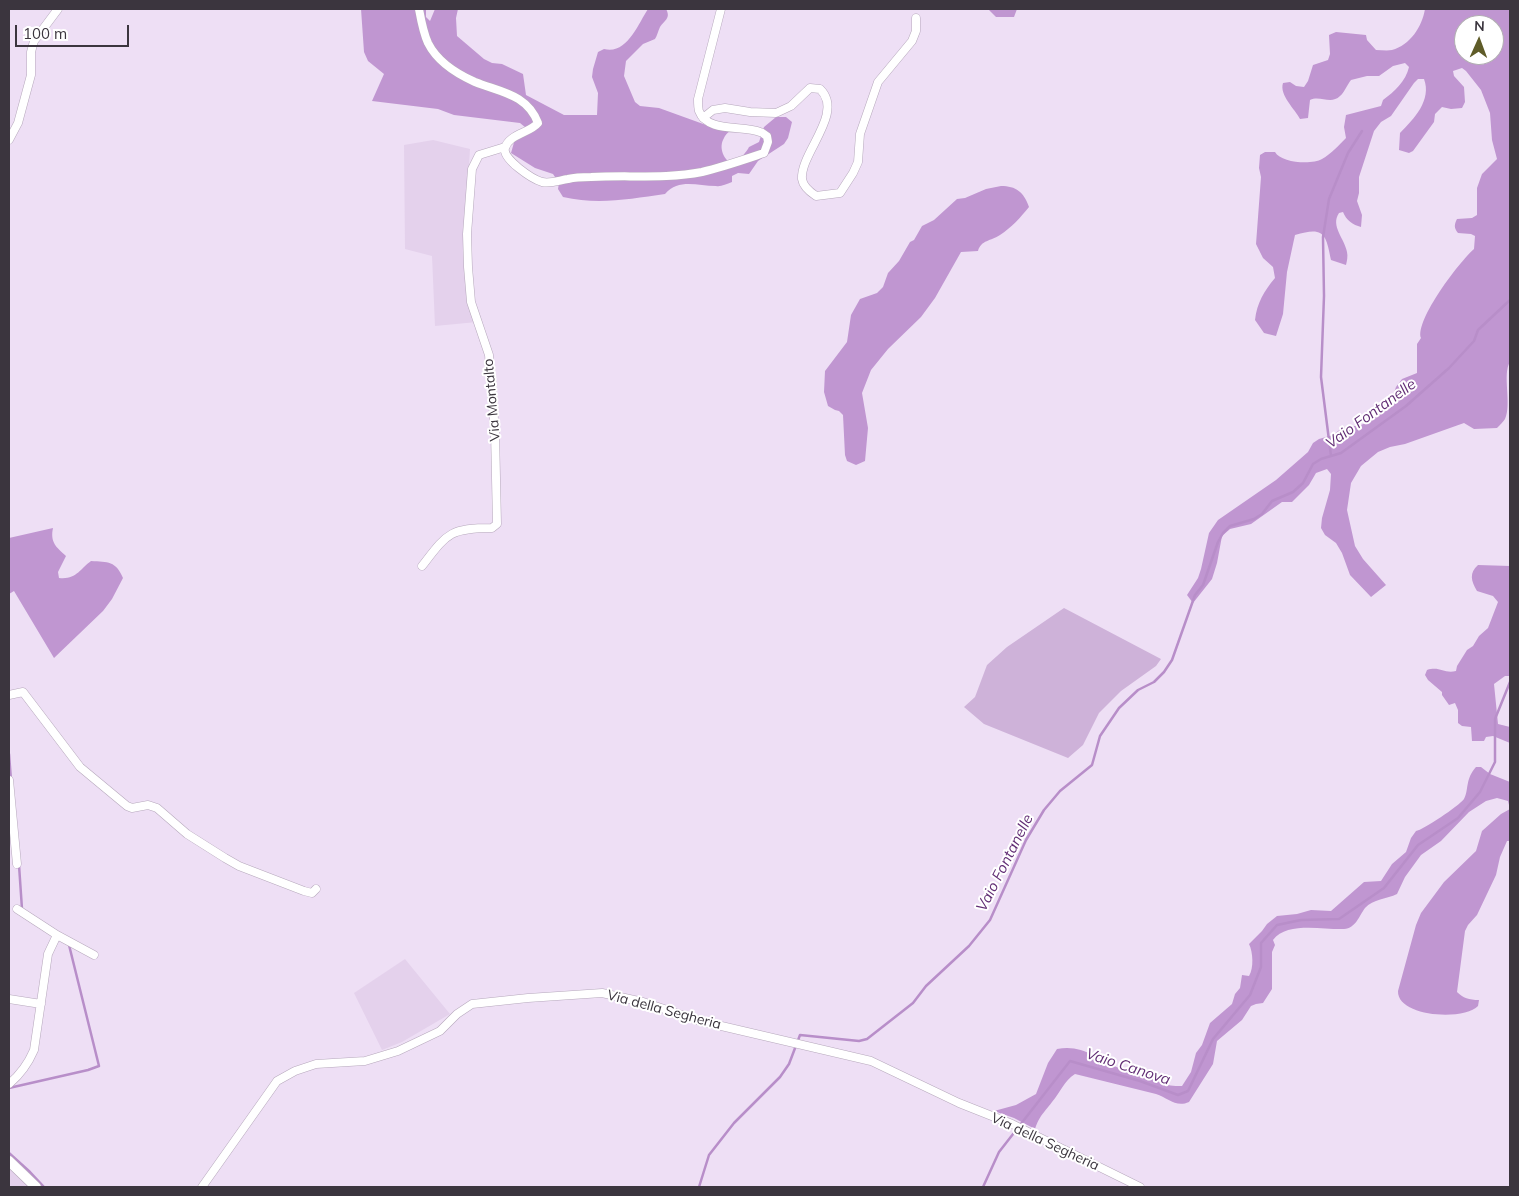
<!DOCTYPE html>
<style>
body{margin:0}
#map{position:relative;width:1519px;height:1196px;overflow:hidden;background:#eedff5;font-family:Mulish,sans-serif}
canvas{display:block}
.frame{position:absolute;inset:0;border:10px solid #3b353e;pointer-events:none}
.north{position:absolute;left:1454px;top:15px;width:50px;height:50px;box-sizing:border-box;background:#fff;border:1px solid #b1aeb2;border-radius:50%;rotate:2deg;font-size:14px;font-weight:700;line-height:20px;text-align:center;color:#3b353e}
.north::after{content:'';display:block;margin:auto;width:18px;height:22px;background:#5f5c29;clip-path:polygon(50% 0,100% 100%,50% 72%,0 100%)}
.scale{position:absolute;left:15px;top:25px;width:114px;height:22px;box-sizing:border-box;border:2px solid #3b353e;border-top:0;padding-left:6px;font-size:15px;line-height:18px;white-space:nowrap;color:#3b353e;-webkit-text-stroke:4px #fff;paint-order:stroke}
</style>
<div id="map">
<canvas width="1519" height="1196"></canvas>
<div class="frame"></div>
<div class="north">N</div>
<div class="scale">100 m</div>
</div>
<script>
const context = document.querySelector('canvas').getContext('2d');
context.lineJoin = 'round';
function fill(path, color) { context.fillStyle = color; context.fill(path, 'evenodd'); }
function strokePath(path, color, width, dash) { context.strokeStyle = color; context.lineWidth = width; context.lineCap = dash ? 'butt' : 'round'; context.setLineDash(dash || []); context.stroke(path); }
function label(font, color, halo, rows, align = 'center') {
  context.font = font + ' Mulish,sans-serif'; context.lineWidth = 4; context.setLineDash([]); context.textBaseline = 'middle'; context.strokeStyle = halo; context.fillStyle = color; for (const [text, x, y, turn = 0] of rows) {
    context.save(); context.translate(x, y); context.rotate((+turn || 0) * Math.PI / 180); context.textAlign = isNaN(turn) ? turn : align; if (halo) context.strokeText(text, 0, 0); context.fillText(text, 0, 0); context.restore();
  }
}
const built = new Path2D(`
 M 433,140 L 470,149 L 464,245 L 477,322 L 435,326 L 432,256 L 405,249 L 404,145 Z
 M 405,959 L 450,1014 L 402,1042 L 382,1050 L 354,993 Z
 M 9,1165 L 31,1187 L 11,1187 L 9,1184 Z`);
const green = new Path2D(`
 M 1064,608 L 1161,659 L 1156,666 L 1121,691 L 1099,713 L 1083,745 L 1068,758 L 984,724 L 964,707 L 975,697 L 987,665 L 1007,647 Z`);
const forest = new Path2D(`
 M 361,9 L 426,9 L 426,17 L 430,21 L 435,9 L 458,9 L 456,18 L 457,36 L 484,59 L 492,63 L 502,64 L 523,74 L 526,95 L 564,115 L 597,115 L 598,93 L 592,77 L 593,69 L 598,52 L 604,49 C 627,55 638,24 648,9 L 666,9 C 671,18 665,20 660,27 C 658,31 657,36 655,39 L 643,44 L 626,61 L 624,76 L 635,102 L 640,106 L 659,108 L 706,125 L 736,127 C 732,130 726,133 724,138 C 718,148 724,160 733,165 C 738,161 747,152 749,147 L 759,142 L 764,127 L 776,117 L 786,117 L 792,122 L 788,138 L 784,144 L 758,161 L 749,174 L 738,173 L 732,176 L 732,182 C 726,184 721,187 716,186 C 697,186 679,178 665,194 C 630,199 598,205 563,197 L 558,189 L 559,183 L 553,174 L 535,168 L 511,153 L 515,139 L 531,132 L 520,123 L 454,115 L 438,109 L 372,101 L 384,74 L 368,61 L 364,52 Z
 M 988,9 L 1017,9 L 1014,17 L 996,17 Z
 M 1425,9 L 1510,9 L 1510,362 C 1502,374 1512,404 1505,419 C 1503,422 1500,425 1497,428 L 1474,429 L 1464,423 L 1405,444 L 1390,447 L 1378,452 L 1361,466 L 1351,483 L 1347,510 L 1355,546 L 1363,559 L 1386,585 L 1371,597 L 1350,575 L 1342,553 L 1336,543 L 1325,535 L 1321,528 L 1322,518 L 1330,490 L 1331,474 L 1327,469 L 1316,473 L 1309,485 L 1292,502 L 1282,502 L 1251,524 L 1230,529 L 1222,536 L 1217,563 L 1212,579 L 1193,603 L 1187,595 L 1198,578 L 1201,569 L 1209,533 L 1218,520 L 1276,480 L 1308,452 L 1313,443 L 1319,439 L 1333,435 L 1342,428 L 1361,425 L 1370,421 L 1387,407 L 1391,401 L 1396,387 L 1402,379 L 1417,373 L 1417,344 L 1421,338 C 1415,320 1460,261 1474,249 L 1475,236 L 1471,234 L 1458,233 C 1454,228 1454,225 1457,219 L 1472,218 L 1477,215 L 1477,188 L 1482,174 L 1497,159 L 1492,140 L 1490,113 L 1481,90 L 1466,71 L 1462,68 L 1453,71 L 1454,76 L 1464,87 L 1465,102 L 1462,108 L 1451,109 L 1442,107 L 1435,114 L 1434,122 L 1413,151 L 1409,153 L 1399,150 L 1400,133 C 1414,119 1432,100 1424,79 L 1418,79 L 1414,83 L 1391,116 L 1381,122 L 1374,131 L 1359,177 L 1359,193 L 1357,201 L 1362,215 L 1361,227 C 1353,225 1346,220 1343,212 L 1339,213 C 1330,226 1345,239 1347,252 C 1348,256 1347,261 1346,265 L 1331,260 C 1326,234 1324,226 1295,235 L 1287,272 L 1283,314 L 1276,336 L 1264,333 L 1255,320 C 1257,303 1264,291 1275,278 L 1273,267 L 1263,258 L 1256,244 L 1261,177 L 1259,168 L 1260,155 L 1265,152 L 1275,152 C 1281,163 1312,165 1322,159 C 1331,154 1339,145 1346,138 L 1344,127 L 1346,115 L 1381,106 L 1383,100 C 1394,92 1406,81 1409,67 L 1405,63 L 1393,66 L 1379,76 L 1367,76 L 1351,80 C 1347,85 1344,93 1340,96 C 1331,105 1320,95 1310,100 L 1308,118 L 1300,119 C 1295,109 1279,95 1283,83 L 1290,82 L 1296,86 L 1304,87 L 1308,81 L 1313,65 L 1328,60 L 1330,54 L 1329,35 L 1336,32 L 1366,35 L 1367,40 L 1376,50 C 1381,50 1387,51 1392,50 C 1410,45 1422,27 1425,9 ZM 1464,25 L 1494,25 L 1494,55 L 1464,55 Z
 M 1001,186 C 1016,186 1024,192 1029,207 C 1021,217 1011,228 1000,235 C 991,241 981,240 978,251 L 961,252 L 935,298 L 921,317 L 888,349 L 871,370 L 862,393 L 868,428 L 865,461 L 856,465 L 847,461 L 845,455 L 843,415 L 839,411 L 835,410 L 828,406 L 824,392 L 825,371 L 847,342 L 851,315 L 860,299 L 877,293 L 883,287 L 888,273 L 899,261 L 910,242 L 914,240 L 922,226 L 934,220 L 957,199 L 965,198 L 986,189 Z
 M 53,528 C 50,542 56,547 66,556 L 58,572 L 59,578 C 76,580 80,569 91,561 C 108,562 116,561 123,578 L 112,599 L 103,611 L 54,658 L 14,591 L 9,594 L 9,538 Z
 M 1478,565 L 1510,566 L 1510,676 L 1505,676 L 1494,684 L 1498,724 L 1510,727 L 1510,743 L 1493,736 L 1486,737 L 1484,741 L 1472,741 L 1471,727 L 1462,726 L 1458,723 L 1458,710 L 1455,703 L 1449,705 L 1442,695 L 1442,692 L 1428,680 L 1425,675 L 1427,670 C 1440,666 1444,674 1456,671 L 1457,666 L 1467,650 L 1473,646 L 1479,636 L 1488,628 L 1498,602 L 1493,596 L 1477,591 C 1471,581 1469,573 1478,565 Z
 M 1476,767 L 1481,767 L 1490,774 L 1510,782 L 1510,841 L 1507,841 L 1500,857 L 1496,875 L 1477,915 L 1468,925 L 1465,931 L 1457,992 C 1463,998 1469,1000 1479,1000 L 1478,1006 C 1464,1021 1397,1017 1398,991 L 1416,925 L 1421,913 L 1444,882 L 1476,851 L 1482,831 L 1501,814 L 1510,809 L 1508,801 L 1497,798 L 1486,801 L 1469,812 L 1441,841 L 1421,855 L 1405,877 L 1397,894 C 1387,899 1373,899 1365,908 C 1359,916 1356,928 1344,929 C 1324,930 1287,921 1273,940 L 1275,945 L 1272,952 L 1272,989 L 1263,1003 L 1256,1004 L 1251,1006 L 1242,1020 L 1217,1041 L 1213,1064 L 1189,1102 C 1176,1108 1168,1098 1156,1094 L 1075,1074 C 1064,1081 1060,1093 1052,1102 C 1043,1114 1040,1115 1035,1129 L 1014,1118 L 994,1111 L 1016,1105 L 1036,1094 L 1048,1063 L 1057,1049 C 1083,1044 1096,1059 1119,1068 C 1128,1071 1137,1068 1146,1070 C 1159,1084 1164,1086 1182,1086 L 1191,1072 L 1196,1053 L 1202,1045 L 1210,1023 L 1232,1004 L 1235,994 L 1240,988 L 1242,975 L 1249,976 C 1254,968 1253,952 1249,944 L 1262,931 L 1267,924 L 1277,916 L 1297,914 L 1311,910 L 1331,911 L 1364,882 L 1381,881 L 1392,864 L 1406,852 L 1411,838 L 1416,831 C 1423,830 1459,806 1464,799 C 1469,790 1465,779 1476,767 Z`);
const stream = new Path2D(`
 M 1331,456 L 1321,377 L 1324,296 L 1323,237 L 1329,199 L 1348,153 L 1362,131
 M 9,754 L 11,780
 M 19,865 L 22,909
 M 9,1088 L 88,1070 L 99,1066 L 69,945
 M 9,1153 L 30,1172 L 44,1187
 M 699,1187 L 709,1155 L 734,1123 L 780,1077 L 789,1064 L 800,1035 L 859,1041 L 867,1039 L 913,1003 L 926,986 L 969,946 L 990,920 L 1026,840 L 1044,810 L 1060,791 L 1092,765 L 1100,736 L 1119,708 L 1138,690 L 1154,682 L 1164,672 L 1172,660 L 1195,595 L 1203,585 L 1218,542 L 1223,533 L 1230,526 L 1254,519 L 1262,514 L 1272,501 L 1293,492 L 1303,483 L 1313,464 L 1321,459 L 1341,453 L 1406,406 L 1449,368 L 1474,341 L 1478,330 L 1510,300
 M 983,1187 L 999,1152 L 1070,1061 L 1140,1081 L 1178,1095 L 1188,1091 L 1213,1039 L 1250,995 L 1261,967 L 1261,943 L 1277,925 L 1301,920 L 1339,919 L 1384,888 L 1418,845 L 1458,818 L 1480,792 L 1495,762 L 1495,719 L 1510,682`);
const street = new Path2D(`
 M 419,9 C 421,20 423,32 428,43 C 437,61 457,74 475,82 C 500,92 527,94 538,123 C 530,133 509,134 505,148 C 502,159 532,179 542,182 C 551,184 560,180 568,179 C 576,177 584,177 591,177 C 627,175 666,179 702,172 C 723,167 743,160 764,153 L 768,142 L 767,136 C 764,135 763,132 760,132 C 743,125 707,133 699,111 C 698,108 698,103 698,99 L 721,9
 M 703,118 L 713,110 L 725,108 L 750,112 L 776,113 L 791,106 L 810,88 L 820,89 C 845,113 800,153 802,179 C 803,186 810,192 816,196 L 840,193 L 853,173 L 858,162 L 860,134 L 878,82 L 912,41 L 916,31 L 916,18
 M 9,140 L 18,123 L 31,75 L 31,52 L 34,41 L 58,9
 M 422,566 C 447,534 449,528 492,528 L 497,524 L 495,432 L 489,355 L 471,302 L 468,267 L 467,234 L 472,169 L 479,155 L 505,147
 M 9,695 L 23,692 L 80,767 L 127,806 L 132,808 L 148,805 L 157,808 L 187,834 L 225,858 L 239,866 L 304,891 L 312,893 L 316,889
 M 9,780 L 17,864
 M 17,909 L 57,935 L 94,955
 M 9,999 L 41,1004
 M 9,1084 C 21,1074 28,1064 34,1050 L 48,954 L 57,935
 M 202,1187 L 277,1081 L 295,1071 L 316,1064 L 365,1061 L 398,1051 L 440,1031 L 457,1014 L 472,1004 L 528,998 L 602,993 L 643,1002 L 700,1021 L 871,1061 L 959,1103 L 1012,1124 L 1140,1187`);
const secondary = new Path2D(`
 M 9,1161 L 36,1187`);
const streetNames = [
 ["Via Montalto",492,400,-95],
 ["Via della Segheria",664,1010,15],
 ["Via della Segheria",1045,1142,25]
];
const waterNames = [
 ["Vaio Fontanelle",1371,414,-36],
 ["Vaio Fontanelle",1005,863,-63],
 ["Vaio Canova",1128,1067,18]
];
fill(built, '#e4d1ec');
fill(green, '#ceb2d9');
fill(forest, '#c096d1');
strokePath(stream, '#b88ec9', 2.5);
strokePath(street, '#b6a8bc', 9);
strokePath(secondary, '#b6a8bc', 11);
strokePath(street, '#fff', 8);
strokePath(secondary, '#fff', 10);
label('14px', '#3b353e', '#fff', streetNames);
label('italic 15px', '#622e75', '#fff', waterNames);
</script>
